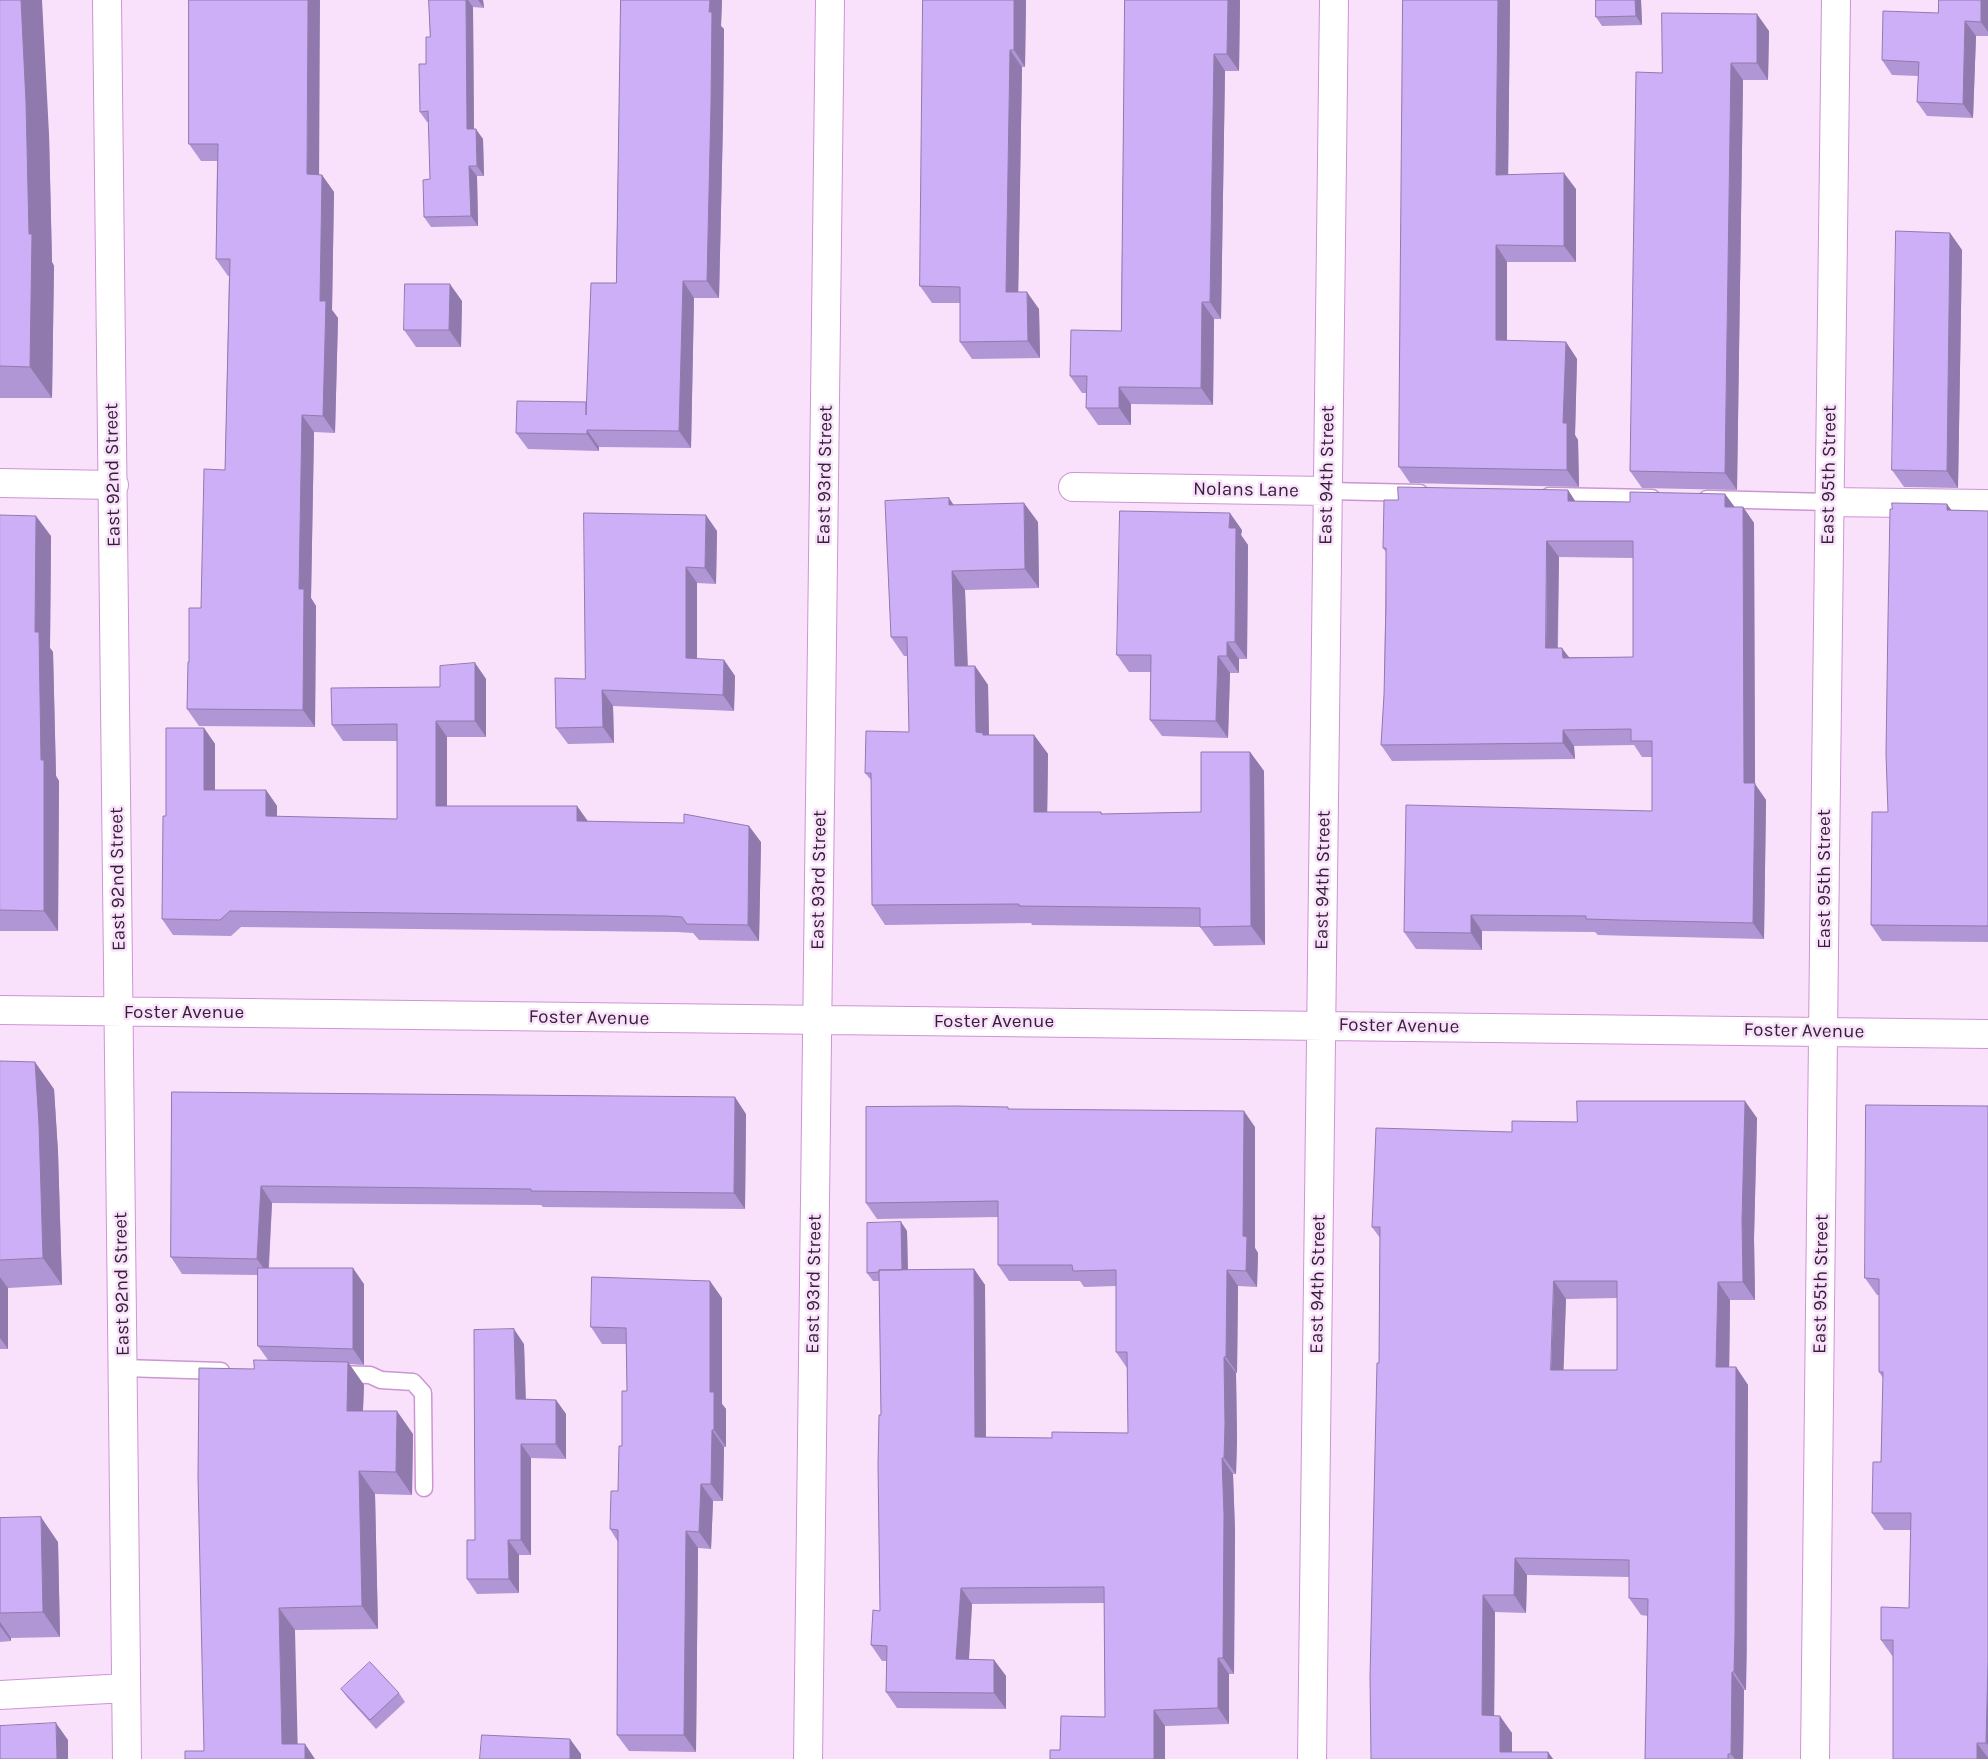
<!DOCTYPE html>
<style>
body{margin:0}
canvas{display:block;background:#f9e1fb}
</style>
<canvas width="1988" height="1759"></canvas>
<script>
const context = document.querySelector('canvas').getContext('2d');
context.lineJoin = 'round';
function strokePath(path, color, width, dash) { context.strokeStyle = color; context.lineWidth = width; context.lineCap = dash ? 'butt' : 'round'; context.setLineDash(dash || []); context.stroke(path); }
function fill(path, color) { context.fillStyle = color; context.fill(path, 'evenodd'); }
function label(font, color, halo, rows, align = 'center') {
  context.font = font + ' Karla,sans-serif'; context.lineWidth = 5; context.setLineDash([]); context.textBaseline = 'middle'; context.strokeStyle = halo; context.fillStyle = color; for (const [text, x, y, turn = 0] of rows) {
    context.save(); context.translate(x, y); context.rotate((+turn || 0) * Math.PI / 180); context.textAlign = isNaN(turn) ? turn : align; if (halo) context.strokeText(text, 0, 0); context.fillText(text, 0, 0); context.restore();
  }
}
const service = new Path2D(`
 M 1327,491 L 1420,493
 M 1549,496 L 1652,498
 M 1707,499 L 1828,502
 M 123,1368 L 221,1371
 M 335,1374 L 370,1375 L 381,1380 L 413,1382 L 423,1393 L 424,1488`);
const minor = new Path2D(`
 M 107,0 L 127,1759
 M 0,483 L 114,485
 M 1073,487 L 1327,491
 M 1828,502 L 1988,504
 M 0,1010 L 1988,1034
 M 0,1695 L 126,1688
 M 808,1759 L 830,0
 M 1312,1759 L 1334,0
 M 1815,1759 C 1822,1173 1827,586 1836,0`);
const wall = new Path2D(`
 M 0,0 L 49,134 L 52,262 L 54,266 L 52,398 L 0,398 Z
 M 189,0 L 319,175 L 322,175 L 334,192 L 332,310 L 338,318 L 335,433 L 314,432 L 311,598 L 316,606 L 315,727 L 199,726 L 187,709 L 189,662 L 201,608 L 225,470 L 229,276 L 228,276 L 216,259 L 217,161 L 201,161 L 189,144 Z
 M 429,0 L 483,0 L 484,8 L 473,7 L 474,129 L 483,139 L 484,176 L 477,176 L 478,226 L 431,227 L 424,217 L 430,179 L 429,122 L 427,122 L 420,112 L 430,37 Z
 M 621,0 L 722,0 L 721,26 L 724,29 L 723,121 L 719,298 L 694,298 L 691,448 L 599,447 L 599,451 L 528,449 L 516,433 L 587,403 L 616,283 Z
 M 923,0 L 1026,0 L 1025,67 L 1022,67 L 1018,292 L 1039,309 L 1040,358 L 972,359 L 960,342 L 960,303 L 932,303 L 920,286 Z
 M 1125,0 L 1240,0 L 1239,71 L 1225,71 L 1221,319 L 1214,319 L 1213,405 L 1131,404 L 1131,425 L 1098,425 L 1086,408 L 1086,393 L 1082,393 L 1070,376 L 1121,331 Z
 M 1403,0 L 1510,0 L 1508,175 L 1576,189 L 1576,262 L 1507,262 L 1507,341 L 1566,342 L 1577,359 L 1575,435 L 1578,440 L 1579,487 L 1410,483 L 1399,467 Z
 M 1641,0 L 1642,25 L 1602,26 L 1596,17 Z
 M 1988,0 L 1988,36 L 1976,36 L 1973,118 L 1927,116 L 1917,102 L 1918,76 L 1892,75 L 1882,60 L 1938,13 Z
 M 1769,31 L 1768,80 L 1743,80 L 1737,490 L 1642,488 L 1630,471 L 1662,73 Z
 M 1950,233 L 1962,250 L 1958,488 L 1904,487 L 1892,470 Z
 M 462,301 L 461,347 L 416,347 L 404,330 Z
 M 1568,490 L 1575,501 L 1630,502 L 1725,494 L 1734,507 L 1743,507 L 1754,523 L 1755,784 L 1766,800 L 1764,939 L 1633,936 L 1598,935 L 1595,932 L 1482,931 L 1482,950 L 1416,949 L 1404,932 L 1652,811 L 1652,757 L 1642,757 L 1634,745 L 1574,746 L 1575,759 L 1392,761 L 1381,745 L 1384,695 L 1386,552 L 1383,548 L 1398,500 ZM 1559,557 L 1633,558 L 1633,657 L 1569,657 L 1558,648 Z
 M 954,505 L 1038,522 L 1039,588 L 965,590 L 968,666 L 975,666 L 988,685 L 989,735 L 1034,735 L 1048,754 L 1047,812 L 1101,812 L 1102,814 L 1201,812 L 1250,752 L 1264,771 L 1265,945 L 1214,946 L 1200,927 L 1032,925 L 1031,923 L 885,925 L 872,905 L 871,780 L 865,773 L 909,732 L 908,656 L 904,656 L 891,637 Z
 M 1952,510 L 1988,511 L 1988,942 L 1882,941 L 1871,925 L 1888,812 Z
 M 0,515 L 51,536 L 50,648 L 53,652 L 56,776 L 59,781 L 58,931 L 0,931 Z
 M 1242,530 L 1241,535 L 1248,545 L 1247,659 L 1239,659 L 1239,673 L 1230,673 L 1228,738 L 1162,736 L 1150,720 L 1151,672 L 1129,672 L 1117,655 Z
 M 717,531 L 716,584 L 697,583 L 697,659 L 724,660 L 735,676 L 734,711 L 613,706 L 614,743 L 568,744 L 556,728 L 585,679 Z
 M 475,663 L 486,679 L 486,737 L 447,737 L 447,806 L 577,806 L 588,821 L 761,842 L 759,941 L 699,940 L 693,933 L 677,932 L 241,927 L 231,936 L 173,935 L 162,919 L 166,816 L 204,728 L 215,744 L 215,790 L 266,790 L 277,806 L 277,817 L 397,819 L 397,741 L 343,741 L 332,725 L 440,687 Z
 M 0,1061 L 54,1089 L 58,1152 L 62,1285 L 8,1288 L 8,1349 L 0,1349 Z
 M 172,1092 L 746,1114 L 745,1209 L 543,1207 L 541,1205 L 272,1203 L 269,1268 L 364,1284 L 364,1365 L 349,1364 L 364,1385 L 363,1411 L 413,1434 L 412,1495 L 375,1494 L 378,1629 L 295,1630 L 204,1751 L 254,1369 L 268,1360 L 258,1346 L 258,1275 L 182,1274 L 171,1257 Z
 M 1988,1106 L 1988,1759 L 1893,1657 L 1881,1640 L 1909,1608 L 1911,1530 L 1884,1530 L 1872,1513 L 1881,1462 L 1883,1378 L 1879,1372 L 1879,1295 L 1877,1295 L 1865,1278 Z
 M 1010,1109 L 1255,1127 L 1255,1248 L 1258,1253 L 1257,1287 L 1238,1286 L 1237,1373 L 1236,1373 L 1237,1440 L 1236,1474 L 1233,1474 L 1235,1531 L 1234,1674 L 1229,1674 L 1229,1724 L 1165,1726 L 1060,1750 L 1105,1717 L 1104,1603 L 972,1604 L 969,1659 L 994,1660 L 1006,1676 L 1006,1709 L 897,1708 L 886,1692 L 887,1661 L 882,1661 L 871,1645 L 880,1611 L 881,1415 L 879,1281 L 873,1281 L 867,1273 L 901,1222 L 907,1231 L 908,1270 L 974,1269 L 985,1285 L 986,1437 L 1052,1438 L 1128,1433 L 1127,1368 L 1116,1352 L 1116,1286 L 1084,1287 L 1080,1281 L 1009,1281 L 998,1265 L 998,1217 L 877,1219 L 866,1203 Z
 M 1757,1118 L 1754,1238 L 1755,1300 L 1730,1300 L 1729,1367 L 1736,1367 L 1748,1385 L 1747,1651 L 1746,1690 L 1744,1690 L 1743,1759 L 1645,1759 L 1648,1616 L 1641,1615 L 1629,1598 L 1629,1577 L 1527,1575 L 1526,1613 L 1495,1612 L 1494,1716 L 1512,1733 L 1512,1752 L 1548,1752 L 1553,1759 L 1371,1759 L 1379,1363 L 1380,1238 L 1372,1227 L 1512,1132 L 1577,1122 ZM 1617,1298 L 1617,1370 L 1563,1370 L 1566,1299 Z
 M 722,1298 L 722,1404 L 726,1409 L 726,1447 L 724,1447 L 723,1501 L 713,1501 L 711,1549 L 698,1548 L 696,1752 L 629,1751 L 617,1735 L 618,1542 L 610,1529 L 618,1491 L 627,1391 L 626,1344 L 602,1344 L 591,1327 Z
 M 524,1344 L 526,1399 L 556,1400 L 566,1414 L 566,1459 L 531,1458 L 531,1555 L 519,1555 L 519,1593 L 477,1594 L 467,1579 L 475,1540 Z
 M 0,1518 L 58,1542 L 60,1637 L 11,1638 L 11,1641 L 0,1642 Z
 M 341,1689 L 399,1693 L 405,1702 L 376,1729 L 347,1697 Z`);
const shadedWall = new Path2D(`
 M 21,0 L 42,0 L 49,134 L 52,262 L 54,266 L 52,398 L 30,367 L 29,234 Z
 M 308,0 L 320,0 L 319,191 L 307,174 Z
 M 466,0 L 468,0 L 473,7 L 474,139 L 467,129 Z
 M 478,0 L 483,0 L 484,8 Z
 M 710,0 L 722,0 L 721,26 L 724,29 L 723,121 L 719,298 L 707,281 Z
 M 1014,0 L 1026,0 L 1025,67 L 1014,50 Z
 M 1228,0 L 1240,0 L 1239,71 L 1227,54 Z
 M 1498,0 L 1510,0 L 1508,191 L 1496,175 Z
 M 1635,0 L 1641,0 L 1642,25 L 1636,16 Z
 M 1981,0 L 1988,0 L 1988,32 L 1981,22 Z
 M 1757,14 L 1769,31 L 1768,80 L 1757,63 Z
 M 1965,21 L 1976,36 L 1973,118 L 1963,104 Z
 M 1010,50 L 1022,67 L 1018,309 L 1006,292 Z
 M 1214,54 L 1225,71 L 1221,319 L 1210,302 Z
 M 1731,63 L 1743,80 L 1737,490 L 1725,473 Z
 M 476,129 L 483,139 L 484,176 L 477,166 Z
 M 469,166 L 477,176 L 478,226 L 471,216 Z
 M 1564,173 L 1576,189 L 1576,262 L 1564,246 Z
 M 322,175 L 334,192 L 332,310 L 338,318 L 335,433 L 323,416 L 320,301 Z
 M 1950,233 L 1962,250 L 1958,488 L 1947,471 Z
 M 1496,245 L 1507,262 L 1507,357 L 1496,340 Z
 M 683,281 L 694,298 L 691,448 L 679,431 Z
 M 450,284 L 462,301 L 461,347 L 449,330 Z
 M 1027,292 L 1039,309 L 1040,358 L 1028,341 Z
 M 1202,302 L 1214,319 L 1213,405 L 1201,388 Z
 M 1566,342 L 1577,359 L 1575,435 L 1578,440 L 1579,487 L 1567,470 L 1563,423 Z
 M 1119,387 L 1131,404 L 1131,425 L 1119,408 Z
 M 302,415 L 314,432 L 311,598 L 316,606 L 315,727 L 303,710 L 299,589 Z
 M 587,430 L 599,447 L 599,451 L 587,434 Z
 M 1568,490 L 1579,507 L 1568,501 Z
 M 1725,494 L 1737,510 L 1725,507 Z
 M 949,498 L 962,517 L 949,505 Z
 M 1024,503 L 1038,522 L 1039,588 L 1025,569 Z
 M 1947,504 L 1958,519 L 1947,510 Z
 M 1743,507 L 1754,523 L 1755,784 L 1766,800 L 1764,939 L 1753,923 L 1744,783 Z
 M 1230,513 L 1242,530 L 1241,535 L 1248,545 L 1247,659 L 1235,642 L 1229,528 Z
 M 706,515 L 717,531 L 716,584 L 705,568 Z
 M 36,516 L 51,536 L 50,648 L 53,652 L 56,776 L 59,781 L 58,931 L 44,911 L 41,760 L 35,632 Z
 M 1547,541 L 1559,557 L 1557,664 L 1546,648 Z
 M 686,567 L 697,583 L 697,674 L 686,658 Z
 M 952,571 L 965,590 L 968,685 L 955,666 Z
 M 1227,642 L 1239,659 L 1239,673 L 1227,656 Z
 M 1562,648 L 1574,664 L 1563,658 Z
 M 1218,656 L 1230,673 L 1228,738 L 1216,721 Z
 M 724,660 L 735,676 L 734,711 L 723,695 Z
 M 475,663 L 486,679 L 486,737 L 475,721 Z
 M 975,666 L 988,685 L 989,740 L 976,732 Z
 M 602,690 L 613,706 L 614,743 L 603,727 Z
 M 436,721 L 447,737 L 447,822 L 436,806 Z
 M 204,728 L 215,744 L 215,806 L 204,790 Z
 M 1563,730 L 1574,746 L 1575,759 L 1563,743 Z
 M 1034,735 L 1048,754 L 1047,831 L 1034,812 Z
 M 1250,752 L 1264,771 L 1265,945 L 1251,926 Z
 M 266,790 L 277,806 L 277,832 L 266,816 Z
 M 577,806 L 588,822 L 577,821 Z
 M 749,826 L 761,842 L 759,941 L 748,925 Z
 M 1471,915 L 1482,931 L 1482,950 L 1471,933 Z
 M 35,1062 L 54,1089 L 58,1152 L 62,1285 L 43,1258 Z
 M 735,1097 L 746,1114 L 745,1209 L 734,1193 Z
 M 1745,1101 L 1757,1118 L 1754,1238 L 1755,1300 L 1743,1282 L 1742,1220 Z
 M 1244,1111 L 1255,1127 L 1255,1248 L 1258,1253 L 1257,1287 L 1246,1271 L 1243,1236 Z
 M 261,1186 L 272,1203 L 268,1275 L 257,1259 Z
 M 901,1222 L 907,1231 L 908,1281 L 902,1272 Z
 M 353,1268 L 364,1284 L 364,1365 L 353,1349 Z
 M 974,1269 L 985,1285 L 986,1453 L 975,1437 Z
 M 1227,1270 L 1238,1286 L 1237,1373 L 1226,1357 Z
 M 0,1277 L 8,1288 L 8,1349 L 0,1338 Z
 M 710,1281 L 722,1298 L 722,1404 L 726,1409 L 726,1447 L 714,1430 L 710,1392 Z
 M 1554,1281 L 1566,1299 L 1563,1387 L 1551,1370 Z
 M 1718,1282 L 1730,1300 L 1729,1385 L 1716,1367 Z
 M 514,1329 L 524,1344 L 526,1414 L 516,1399 Z
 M 1224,1357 L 1236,1373 L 1237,1440 L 1236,1474 L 1224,1458 Z
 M 348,1362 L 364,1385 L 362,1433 L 347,1411 Z
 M 1736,1367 L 1748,1385 L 1746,1690 L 1734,1672 Z
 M 556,1400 L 566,1414 L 566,1459 L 556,1444 Z
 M 397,1411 L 413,1434 L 412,1495 L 396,1472 Z
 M 712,1430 L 724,1447 L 723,1501 L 711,1484 Z
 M 521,1444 L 531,1458 L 531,1555 L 521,1540 Z
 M 1222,1458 L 1233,1474 L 1235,1531 L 1234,1674 L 1223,1658 Z
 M 359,1471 L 375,1494 L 378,1629 L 362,1606 Z
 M 701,1484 L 713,1501 L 711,1549 L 699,1532 Z
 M 41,1517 L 58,1542 L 60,1637 L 43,1612 Z
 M 686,1531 L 698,1548 L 696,1752 L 684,1735 Z
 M 508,1540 L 519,1555 L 519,1593 L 509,1579 Z
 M 1515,1558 L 1527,1575 L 1526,1613 L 1514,1595 Z
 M 961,1588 L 972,1604 L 968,1675 L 956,1659 Z
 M 1483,1595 L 1495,1612 L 1494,1733 L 1482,1715 Z
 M 279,1608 L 295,1630 L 298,1759 L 282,1744 Z
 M 0,1622 L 11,1638 L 11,1641 L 0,1626 Z
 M 1218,1658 L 1229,1674 L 1229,1724 L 1218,1708 Z
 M 994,1660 L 1006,1676 L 1006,1709 L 994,1693 Z
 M 1987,1662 L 1988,1663 L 1988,1745 L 1986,1743 Z
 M 1732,1672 L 1744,1690 L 1743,1759 L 1735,1759 L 1731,1754 Z
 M 1154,1710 L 1165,1726 L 1165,1759 L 1154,1759 Z
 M 1500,1716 L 1512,1733 L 1512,1759 L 1500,1752 Z
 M 56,1723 L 68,1740 L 68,1759 L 57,1759 Z
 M 570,1739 L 581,1754 L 581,1759 L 570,1759 Z
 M 1977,1743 L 1988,1758 L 1988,1759 L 1977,1759 Z
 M 305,1744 L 315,1759 L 305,1759 Z
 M 1548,1752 L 1553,1759 L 1548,1759 Z`);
const building = new Path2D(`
 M 0,0 L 21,0 L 26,102 L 29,234 L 32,234 L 30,367 L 0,366 Z
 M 189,0 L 308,0 L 307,174 L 322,175 L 320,301 L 326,301 L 323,416 L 302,415 L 299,589 L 304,589 L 303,710 L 187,709 L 188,662 L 189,662 L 189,608 L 201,608 L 204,469 L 225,470 L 230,259 L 216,259 L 218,144 L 189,144 Z
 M 429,0 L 466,0 L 467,129 L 476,129 L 477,166 L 469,166 L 471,216 L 424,217 L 423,180 L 430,179 L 428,111 L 420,112 L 419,64 L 426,64 L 426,37 L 430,37 Z
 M 621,0 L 710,0 L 709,12 L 712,12 L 711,104 L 707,281 L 683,281 L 679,431 L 587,430 L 587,434 L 516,433 L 517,401 L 586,402 L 586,415 L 591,283 L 616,283 Z
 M 923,0 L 1014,0 L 1014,50 L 1010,50 L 1006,292 L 1027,292 L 1028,341 L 960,342 L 960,287 L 920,286 Z
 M 1125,0 L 1228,0 L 1227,54 L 1214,54 L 1210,302 L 1202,302 L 1201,388 L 1119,387 L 1119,408 L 1086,408 L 1087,376 L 1070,376 L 1071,330 L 1121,331 Z
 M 1403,0 L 1498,0 L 1496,175 L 1564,173 L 1564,246 L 1496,245 L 1496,340 L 1566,342 L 1563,423 L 1567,423 L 1567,470 L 1399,467 Z
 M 1596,0 L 1635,0 L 1636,16 L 1596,17 Z
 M 1939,0 L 1981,0 L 1981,22 L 1965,21 L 1963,104 L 1917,102 L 1919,62 L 1882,60 L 1883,11 L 1938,13 Z
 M 1662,13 L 1757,14 L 1757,63 L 1731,63 L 1725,473 L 1630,471 L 1636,72 L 1662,73 Z
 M 1896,231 L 1950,233 L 1947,471 L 1892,470 Z
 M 405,284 L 450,284 L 449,330 L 404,330 Z
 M 1398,487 L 1568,490 L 1568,501 L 1630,502 L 1630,492 L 1725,494 L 1725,507 L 1743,507 L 1744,783 L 1755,783 L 1753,923 L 1621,920 L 1586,919 L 1586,916 L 1471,915 L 1471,933 L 1404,932 L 1406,805 L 1652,811 L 1652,741 L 1631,741 L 1631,729 L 1563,730 L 1563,743 L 1381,745 L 1384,695 L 1386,604 L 1386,548 L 1383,548 L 1384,500 L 1398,500 ZM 1547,541 L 1633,541 L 1633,657 L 1563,658 L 1562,648 L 1546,648 Z
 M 949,498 L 949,505 L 1024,503 L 1025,569 L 952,571 L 955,666 L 975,666 L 976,732 L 983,733 L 983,735 L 1034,735 L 1034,812 L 1101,812 L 1101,814 L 1201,812 L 1201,752 L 1250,752 L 1251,926 L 1200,927 L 1200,908 L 1019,906 L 1019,904 L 872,905 L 871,773 L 865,773 L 866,731 L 909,732 L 907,637 L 891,637 L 885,501 Z
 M 1892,503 L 1947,504 L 1947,510 L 1988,511 L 1988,926 L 1871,925 L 1872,812 L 1888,812 L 1886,754 L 1888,619 L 1890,509 L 1892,509 Z
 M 1120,511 L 1230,513 L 1229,528 L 1236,528 L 1235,642 L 1227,642 L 1227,656 L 1218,656 L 1216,721 L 1150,720 L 1151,655 L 1117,655 Z
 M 584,513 L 706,515 L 705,568 L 686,567 L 686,658 L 724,660 L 723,695 L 602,690 L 603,727 L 556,728 L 555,678 L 585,679 Z
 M 0,515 L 36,516 L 35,632 L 39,632 L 41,760 L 44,760 L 44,911 L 0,910 Z
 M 475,663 L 475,721 L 436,721 L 436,806 L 577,806 L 577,821 L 684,823 L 684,814 L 749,826 L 748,925 L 687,924 L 682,917 L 666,916 L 230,911 L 220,920 L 162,919 L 163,816 L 166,816 L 166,728 L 204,728 L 204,790 L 266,790 L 266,816 L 397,819 L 397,724 L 332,725 L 331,688 L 440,687 L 440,666 Z
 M 0,1061 L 35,1062 L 39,1124 L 43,1258 L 0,1260 Z
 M 172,1092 L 735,1097 L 734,1193 L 531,1191 L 531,1189 L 261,1186 L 257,1259 L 171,1257 Z
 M 1577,1101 L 1745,1101 L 1742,1220 L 1743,1282 L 1718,1282 L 1716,1367 L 1736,1367 L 1735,1634 L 1734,1672 L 1732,1672 L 1731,1754 L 1728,1754 L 1728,1759 L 1645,1759 L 1648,1599 L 1629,1598 L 1629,1560 L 1515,1558 L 1514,1595 L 1483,1595 L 1482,1715 L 1500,1716 L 1500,1752 L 1548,1752 L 1548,1759 L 1371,1759 L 1370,1677 L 1377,1363 L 1379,1363 L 1380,1227 L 1372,1227 L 1376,1128 L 1512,1132 L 1512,1121 L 1577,1122 ZM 1554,1281 L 1617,1281 L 1617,1370 L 1551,1370 Z
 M 1866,1105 L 1988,1106 L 1988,1662 L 1986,1743 L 1977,1743 L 1977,1759 L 1893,1759 L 1893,1640 L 1881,1640 L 1881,1607 L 1909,1608 L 1911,1513 L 1872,1513 L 1873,1462 L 1881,1462 L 1883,1372 L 1879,1372 L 1879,1279 L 1865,1278 Z
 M 956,1106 L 1008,1107 L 1008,1109 L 1244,1111 L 1243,1236 L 1247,1237 L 1246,1271 L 1227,1270 L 1226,1357 L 1224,1357 L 1225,1424 L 1224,1458 L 1222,1458 L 1224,1515 L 1223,1658 L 1218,1658 L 1218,1708 L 1154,1710 L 1154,1759 L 1050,1759 L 1050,1750 L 1060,1750 L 1061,1716 L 1105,1717 L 1104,1587 L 961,1588 L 956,1659 L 994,1660 L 994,1693 L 886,1692 L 887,1646 L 871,1645 L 873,1610 L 880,1611 L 878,1465 L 879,1415 L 881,1415 L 879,1270 L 974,1269 L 975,1437 L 1052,1438 L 1052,1432 L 1128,1433 L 1127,1352 L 1116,1352 L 1116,1270 L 1073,1271 L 1072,1265 L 998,1265 L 998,1201 L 866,1203 L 866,1107 Z
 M 901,1222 L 902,1270 L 879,1270 L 879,1272 L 867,1273 L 867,1223 Z
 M 258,1268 L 353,1268 L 353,1349 L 258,1346 Z
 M 592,1277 L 710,1281 L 710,1392 L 714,1392 L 714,1430 L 712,1430 L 711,1484 L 701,1484 L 699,1532 L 686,1531 L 684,1735 L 617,1735 L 618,1530 L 610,1529 L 611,1491 L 618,1491 L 619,1446 L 622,1446 L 622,1391 L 627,1391 L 626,1328 L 591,1327 Z
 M 514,1329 L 516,1399 L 556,1400 L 556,1444 L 521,1444 L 521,1540 L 508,1540 L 509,1579 L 467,1579 L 467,1540 L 475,1540 L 474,1330 Z
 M 254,1360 L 348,1362 L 347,1411 L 397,1411 L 396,1472 L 359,1471 L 362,1606 L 279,1608 L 282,1744 L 305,1744 L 305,1759 L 185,1759 L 185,1751 L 204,1751 L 198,1477 L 199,1368 L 254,1369 Z
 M 41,1517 L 43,1612 L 0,1613 L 0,1518 Z
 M 370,1662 L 399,1693 L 370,1720 L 341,1689 Z
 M 56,1723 L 57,1759 L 0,1759 L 0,1726 Z
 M 482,1735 L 570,1739 L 570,1759 L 480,1759 Z`);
const streetNames = [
 ["East 92nd Street",113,475,-91],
 ["East 93rd Street",825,475,-89],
 ["East 94th Street",1327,475,-89],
 ["East 95th Street",1829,475,-89],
 ["Nolans Lane",1246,490,1],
 ["East 92nd Street",118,879,-91],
 ["East 95th Street",1825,879,-90],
 ["East 93rd Street",819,880,-89],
 ["East 94th Street",1323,880,-89],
 ["Foster Avenue",184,1013],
 ["Foster Avenue",589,1018,1],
 ["Foster Avenue",994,1022],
 ["Foster Avenue",1399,1026,1],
 ["Foster Avenue",1804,1031,1],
 ["East 92nd Street",122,1284,-91],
 ["East 93rd Street",814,1284,-89],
 ["East 94th Street",1318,1284,-89],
 ["East 95th Street",1821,1284,-89]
];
strokePath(service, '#cd95d3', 19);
strokePath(minor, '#cd95d3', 30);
strokePath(service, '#fff', 16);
strokePath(minor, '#fff', 28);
fill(wall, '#b096d4');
fill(shadedWall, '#907aad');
fill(building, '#cdaff7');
strokePath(building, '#907aad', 1);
label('19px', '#351f37', '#f9e1fb', streetNames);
</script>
